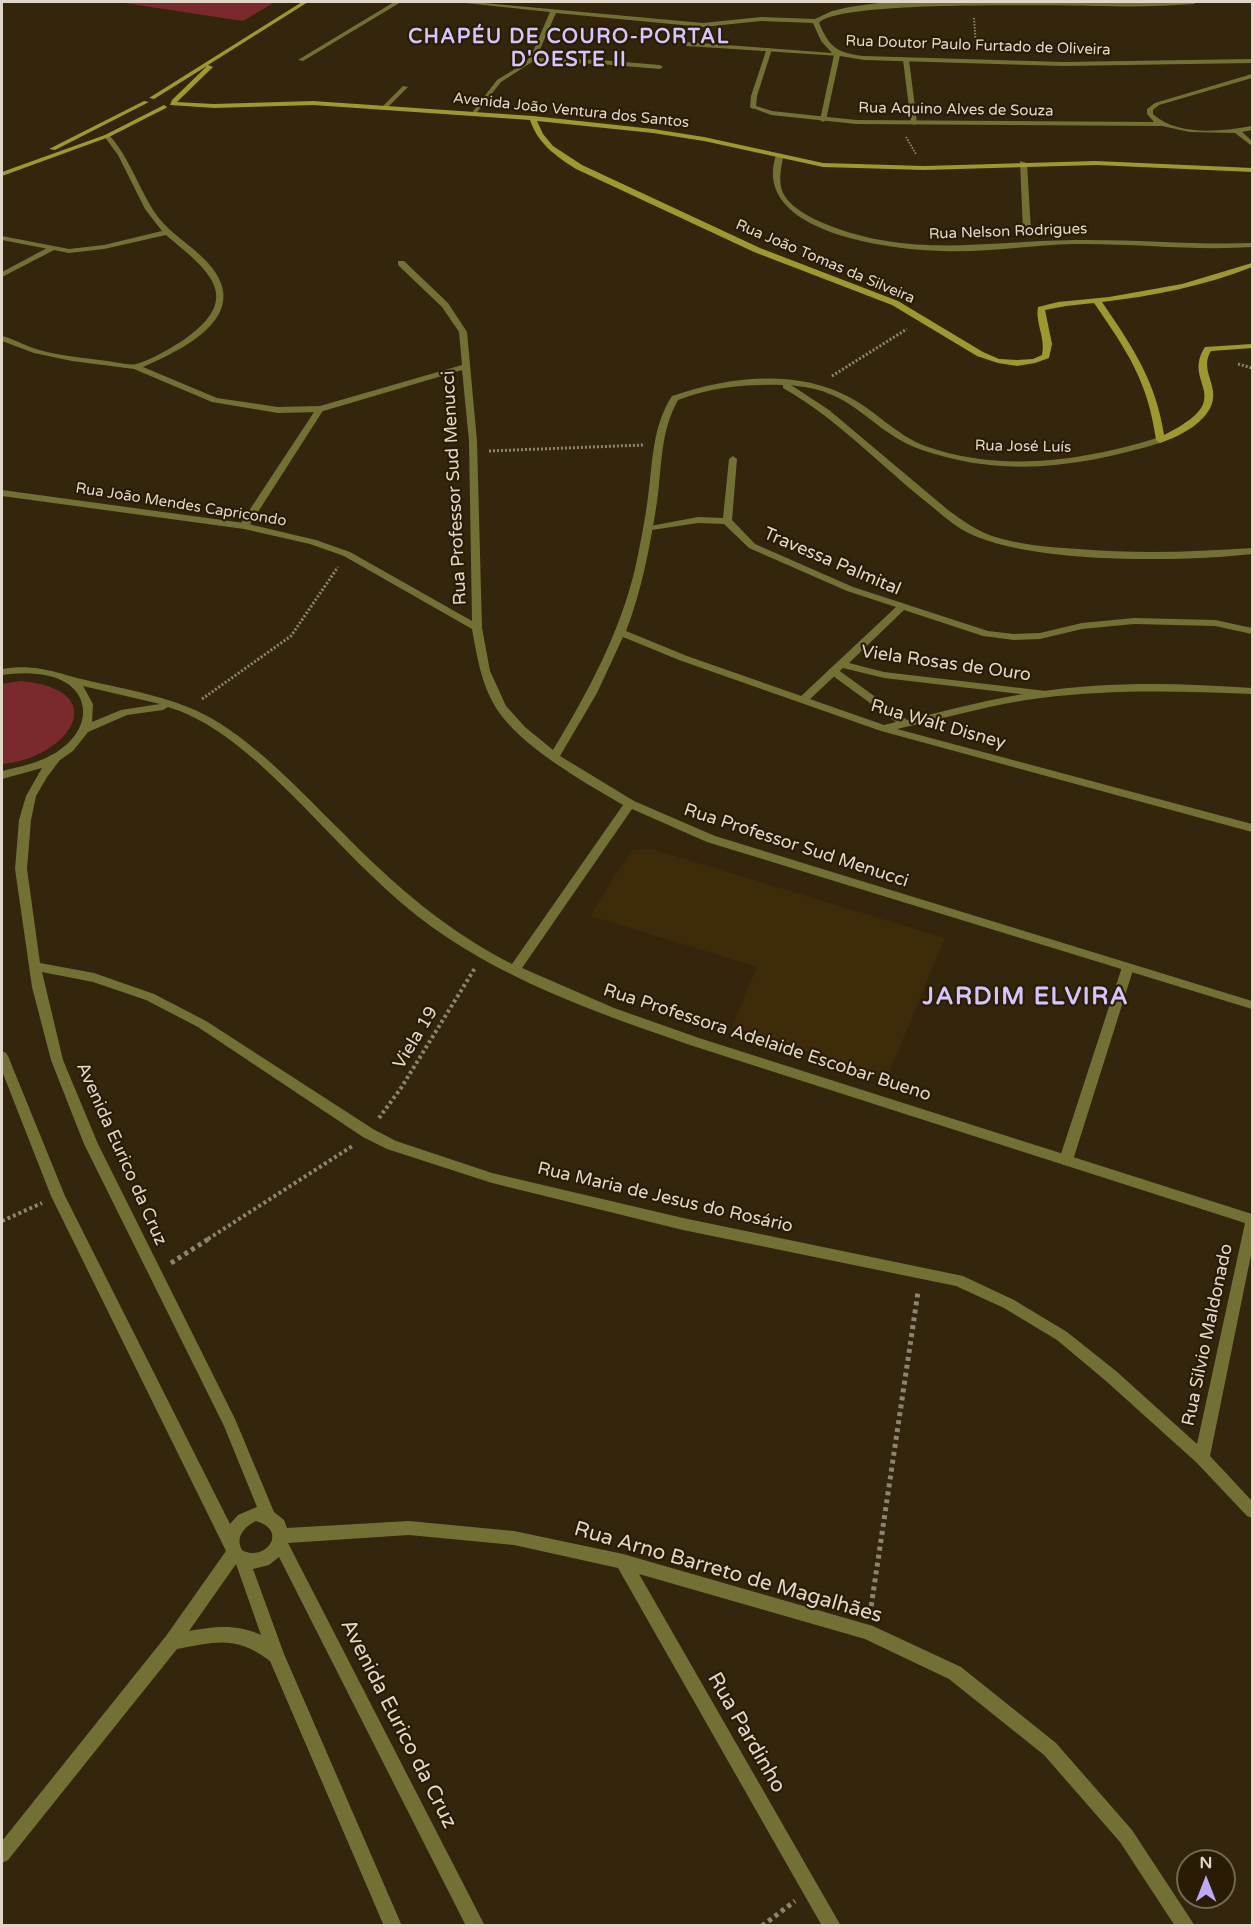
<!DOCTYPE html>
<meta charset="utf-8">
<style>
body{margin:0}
#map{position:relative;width:1254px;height:1927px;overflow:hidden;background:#34250d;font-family:"Varela Round",sans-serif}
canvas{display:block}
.frame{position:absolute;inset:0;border:3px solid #e0d7c9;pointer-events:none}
.north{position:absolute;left:1176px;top:1849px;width:60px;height:60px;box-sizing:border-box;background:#2a1c04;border:2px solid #736753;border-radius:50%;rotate:0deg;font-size:16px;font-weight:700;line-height:24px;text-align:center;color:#e0d7c9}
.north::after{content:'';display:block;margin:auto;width:21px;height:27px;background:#bea9f4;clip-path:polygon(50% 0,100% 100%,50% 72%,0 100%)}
</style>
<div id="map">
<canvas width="1254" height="1927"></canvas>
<div class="frame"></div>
<div class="north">N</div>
</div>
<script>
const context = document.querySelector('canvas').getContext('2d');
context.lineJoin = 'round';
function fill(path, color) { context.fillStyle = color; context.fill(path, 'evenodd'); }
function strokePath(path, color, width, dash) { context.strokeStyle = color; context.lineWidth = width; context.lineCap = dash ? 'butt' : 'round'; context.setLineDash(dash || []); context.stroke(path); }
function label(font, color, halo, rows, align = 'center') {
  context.font = font + ' "Varela Round",sans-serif'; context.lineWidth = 4.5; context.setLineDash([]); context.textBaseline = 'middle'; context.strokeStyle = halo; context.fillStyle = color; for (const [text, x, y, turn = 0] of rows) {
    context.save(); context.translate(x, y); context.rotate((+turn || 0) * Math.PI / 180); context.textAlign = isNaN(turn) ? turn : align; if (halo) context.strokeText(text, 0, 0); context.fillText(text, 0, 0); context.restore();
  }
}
const built = new Path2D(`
 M 652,849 L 945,938 L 887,1078 L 732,1026 L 757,967 L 590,916 L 618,870 L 633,850 Z`);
const green = new Path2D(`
 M 118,2 L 275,2 L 243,21 Z
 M 21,681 C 116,690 68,759 2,764 L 2,684 Z`);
const pathFar3 = new Path2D(`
 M 974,18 L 976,46
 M 906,137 L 916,154`);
const pathFar2 = new Path2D(`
 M 1238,364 L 1252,368
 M 832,376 L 907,329
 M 489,451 L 643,445
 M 202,699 L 291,636 L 338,567`);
const pathFar1 = new Path2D(`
 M 379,1118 L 401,1088 L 475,968
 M 2,1221 L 42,1203
 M 208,1239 L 354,1145`);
const path = new Path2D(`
 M 171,1263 L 210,1238
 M 870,1614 L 918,1292
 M 762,1926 L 795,1901`);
const lane = new Path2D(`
 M 394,2 L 401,2 L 303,61 L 298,60 Z
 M 767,48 L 772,49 L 757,96 L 756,107 L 753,109 L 750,107 L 751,96 Z
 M 837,53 L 840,55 L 826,120 L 823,122 L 820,120 L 834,55 Z
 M 906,58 L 909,60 L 917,123 L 914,125 L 911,123 L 903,60 Z
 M 403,86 L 408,87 L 387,108 L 383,108 L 383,106 Z
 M 1020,161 L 1027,163 L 1031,231 L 1027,233 L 1023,231 Z
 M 49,247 L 56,249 L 2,277 L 2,272 Z
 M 320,406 L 324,409 L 249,526 L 247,528 L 241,528 L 239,526 L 316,409 Z
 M 733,456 L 737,459 L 732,520 L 755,544 L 853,587 L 988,631 L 1014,634 L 1040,633 L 1082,623 L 1134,618 L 1215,620 L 1252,628 L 1252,634 L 1215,626 L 1134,624 L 1082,629 L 1040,639 L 1014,640 L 983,636 L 904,610 L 849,663 L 884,672 L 1046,691 L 1051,694 L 1046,697 L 884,678 L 843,668 L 807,702 L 799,702 L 798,700 L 799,698 L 896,607 L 847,591 L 749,548 L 724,524 L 698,523 L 645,531 L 645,527 L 698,517 L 723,518 L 729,459 Z
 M 1128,963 L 1134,967 L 1073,1160 L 1071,1164 L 1066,1165 L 1061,1164 L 1059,1160 L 1122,967 Z`);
const street = new Path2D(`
 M 456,2 L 473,2 L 703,23 L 761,17 L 815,19 L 832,11 L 849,7 L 886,2 L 1197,2 L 1194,4 C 1164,6 1133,7 1103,6 C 1060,6 838,0 819,23 C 830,48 837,53 864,56 L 1063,62 L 1252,59 L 1252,63 L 1063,66 L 864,60 L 840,56 L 687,46 L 684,44 L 687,42 L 832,53 L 821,41 L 813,23 L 761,21 L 703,27 L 556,13 L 536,58 L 600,60 L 660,65 L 663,67 L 660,69 L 600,64 L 532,62 L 501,82 L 474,116 L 471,114 L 497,80 L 525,63 L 532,54 L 550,12 Z
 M 1252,74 L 1252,78 L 1159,105 L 1153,110 L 1153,114 C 1178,137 1222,131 1252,126 L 1252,130 L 1242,132 L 1252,141 L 1252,146 L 1235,133 L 1190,132 L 1162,126 L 856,124 L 771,115 L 750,107 L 753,105 L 772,111 L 856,120 L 1154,122 L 1147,114 L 1147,109 L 1155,103 Z
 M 105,135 L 109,135 C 131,159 139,191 158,217 C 172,235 193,246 208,263 C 255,315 184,349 143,367 L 217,398 L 278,407 L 320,406 L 462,365 L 459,332 L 442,307 L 398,265 L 398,261 L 404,261 L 448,303 L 467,332 L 477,441 L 482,628 L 490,671 L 506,706 L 525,727 L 553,750 C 588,692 619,635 635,569 C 640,545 645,521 648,497 C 653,461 652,427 672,396 C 726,377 796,368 849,397 C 876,411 896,435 925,446 C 1001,473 1082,461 1157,438 L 1163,438 L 1163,442 C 1091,464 1017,477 942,456 C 928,452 913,448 900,440 C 875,426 855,403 827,393 C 816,388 803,387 791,385 L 829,410 L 948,510 C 962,520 975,530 992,536 C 1019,545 1049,547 1078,549 C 1136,554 1194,552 1252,548 L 1252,554 C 1182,562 1021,565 961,529 C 948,521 937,510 925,501 C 878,463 836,418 783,388 L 783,385 C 747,384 712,387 678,400 C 660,432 662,467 657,502 C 650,546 642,590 626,631 L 687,656 L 884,725 L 896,722 L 829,673 L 829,669 L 837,669 L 907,720 C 950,710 993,698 1037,692 C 1108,681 1182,683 1252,688 L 1252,694 C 1182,691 1111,689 1041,698 C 993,704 945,718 897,729 L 1252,824 L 1252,832 L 881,731 L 679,660 L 623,637 L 597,693 L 560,756 L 634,801 L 715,836 L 1252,1001 L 1252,1009 L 707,842 L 632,809 L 522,968 L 614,1008 L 699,1038 L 1252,1214 L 1252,1250 L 1210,1456 L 1252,1501 L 1252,1518 L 1247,1516 L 1197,1463 L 1106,1381 L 1057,1340 L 1004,1308 L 956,1286 L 683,1230 L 492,1183 L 387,1149 L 363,1137 L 198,1027 L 146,1000 L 93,982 L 42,972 L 63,1060 L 98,1144 L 235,1419 L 274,1512 L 284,1520 L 287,1528 L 409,1521 L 514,1531 L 623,1554 L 873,1626 L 961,1667 L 1056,1743 L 1132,1830 L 1195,1926 L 1175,1926 L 1120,1842 L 1044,1755 L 949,1679 L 865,1639 L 639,1574 L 841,1926 L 822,1926 L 618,1568 L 514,1545 L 409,1535 L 288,1543 L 485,1926 L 466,1926 L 279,1557 L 269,1565 L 253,1569 L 284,1654 L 402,1926 L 384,1926 L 270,1661 C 236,1635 216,1642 177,1649 L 8,1860 L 2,1863 L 2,1841 L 166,1636 L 226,1551 L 51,1196 L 2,1071 L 2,1051 L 6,1053 L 8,1056 L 65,1196 L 230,1524 L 238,1515 L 257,1507 L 224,1426 L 84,1144 L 51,1060 L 32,987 L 15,869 L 19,820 L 26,796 L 42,768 L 2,779 L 2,771 C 24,766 48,761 66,745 C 95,720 86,684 49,676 C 33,672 17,673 2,675 L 2,669 C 40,663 59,675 94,682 C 134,691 175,698 211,718 C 262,748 302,793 344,834 C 395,886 447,931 512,964 L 623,805 C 584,782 521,747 496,708 C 481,684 477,656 472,629 L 344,556 L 310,544 L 244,529 L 2,496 L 2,490 L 244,523 L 316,540 L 350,552 L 472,621 L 469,441 L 462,370 L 320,412 L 278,413 L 212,402 L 134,369 L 72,361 L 34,353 L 2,341 L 2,336 C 14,339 24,345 36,349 C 59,356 85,358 108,361 C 117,362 128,366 136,364 C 149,361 173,347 185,339 C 246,296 206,269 166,235 L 104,249 L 69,253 L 2,240 L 2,236 L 69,249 L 104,245 L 162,231 L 145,209 L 118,155 L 104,136 ZM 83,686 L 160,704 L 121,710 L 92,722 L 93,704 ZM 168,707 C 221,723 266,769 305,808 C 341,845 376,883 416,915 C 496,978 595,1012 690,1045 L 1245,1223 L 1197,1444 L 1116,1371 L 1067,1332 L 1014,1300 L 963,1276 L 683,1218 L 492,1173 L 396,1141 L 373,1129 L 206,1021 L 154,994 L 94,973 L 40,963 L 27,869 L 31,820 L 36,796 L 47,777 L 60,760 L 73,751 L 88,732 L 127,715 L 163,710 ZM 256,1521 C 290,1531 264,1563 242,1550 C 235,1537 244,1527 256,1521 ZM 236,1564 L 261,1635 C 238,1624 214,1626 189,1631 Z
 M 776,155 L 783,157 C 781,169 778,182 783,193 C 790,207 809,217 823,223 C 910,259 985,241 1074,240 C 1134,239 1193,245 1252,243 L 1252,247 C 1193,251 1134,243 1074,244 C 1030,245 986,253 942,251 C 892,250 750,233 776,155 Z`);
const secondary = new Path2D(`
 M 302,2 L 308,2 L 208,65 L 213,67 L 177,102 L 214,104 L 313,101 L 533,116 L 653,129 L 704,137 L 823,163 L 924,166 L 1096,161 L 1252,168 L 1252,172 L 1096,165 L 924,170 L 823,167 L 704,141 L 653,133 L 537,121 L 543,134 L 553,146 L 582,165 L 760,248 L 898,301 L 983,352 L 999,359 L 1017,360 L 1033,359 L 1042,355 C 1046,338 1035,323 1038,307 L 1058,302 L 1109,297 L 1182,284 L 1252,263 L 1252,267 C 1204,286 1153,296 1102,302 C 1132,346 1156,381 1164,435 C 1241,397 1180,385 1205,347 L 1252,344 L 1252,348 L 1211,351 C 1202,365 1211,377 1213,391 C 1217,418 1181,436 1160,443 L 1156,440 C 1148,381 1127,351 1094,303 L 1066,306 L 1045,310 L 1052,344 L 1049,358 L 1035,363 L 1017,366 L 998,363 L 977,356 L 892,305 L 754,252 L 576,169 C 556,156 538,144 530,120 L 313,105 L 214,108 L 170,105 L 172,100 L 207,66 L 154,99 L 149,98 Z
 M 144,101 L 149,102 L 55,150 L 49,149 Z
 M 164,105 L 167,107 L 166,108 L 109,137 L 2,176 L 2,172 L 105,135 Z`);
const farStreetnames = [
 ["Rua Doutor Paulo Furtado de Oliveira",978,46,2],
 ["Rua Aquino Alves de Souza",956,110,1],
 ["Avenida João Ventura dos Santos",571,111,6],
 ["Rua Nelson Rodrigues",1008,232,-2],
 ["Rua João Tomas da Silveira",825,262,23],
 ["Rua José Luís",1023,447,1],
 ["Rua João Mendes Capricondo",181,505,9]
];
const streetNames = [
 ["Rua Professor Sud Menucci",455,488,-93],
 ["Travessa Palmital",832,562,23],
 ["Viela Rosas de Ouro",946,664,8],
 ["Rua Walt Disney",938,725,16],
 ["Rua Professor Sud Menucci",796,846,18],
 ["Viela 19",416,1038,-59],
 ["Rua Professora Adelaide Escobar Bueno",767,1043,18],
 ["Avenida Eurico da Cruz",121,1154,66],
 ["Rua Maria de Jesus do Rosário",665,1198,13],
 ["Rua Silvio Maldonado",1208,1335,-78]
];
const farDistrictnames = [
 ["CHAPÉU DE COURO-PORTAL",569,38],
 ["D'OESTE II",569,61]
];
const nearStreetnames = [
 ["Rua Arno Barreto de Magalhães",728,1573,16],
 ["Avenida Eurico da Cruz",398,1724,63],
 ["Rua Pardinho",746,1733,60]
];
const districtNames = [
 ["JARDIM ELVIRA",1026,998]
];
fill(built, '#3d2b0a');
fill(green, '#7a2a2d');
strokePath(pathFar3, '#8f8371', 2, [1.5, 1.5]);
strokePath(pathFar2, '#8f8371', 3, [2, 2]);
strokePath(pathFar1, '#8f8371', 4, [3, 3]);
strokePath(path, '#8f8371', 5, [4, 4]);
fill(lane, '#737035');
fill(street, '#737035');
fill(secondary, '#9e9831');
label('15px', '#e0d7c9', '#2a1c04', farStreetnames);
label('18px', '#e0d7c9', '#2a1c04', streetNames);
context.letterSpacing = '1.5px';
label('bold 20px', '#d4c5fe', '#2a1c04', farDistrictnames);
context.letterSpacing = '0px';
label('21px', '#e0d7c9', '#2a1c04', nearStreetnames);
context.letterSpacing = '1.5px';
label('bold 24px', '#d4c5fe', '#2a1c04', districtNames);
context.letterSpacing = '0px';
</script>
